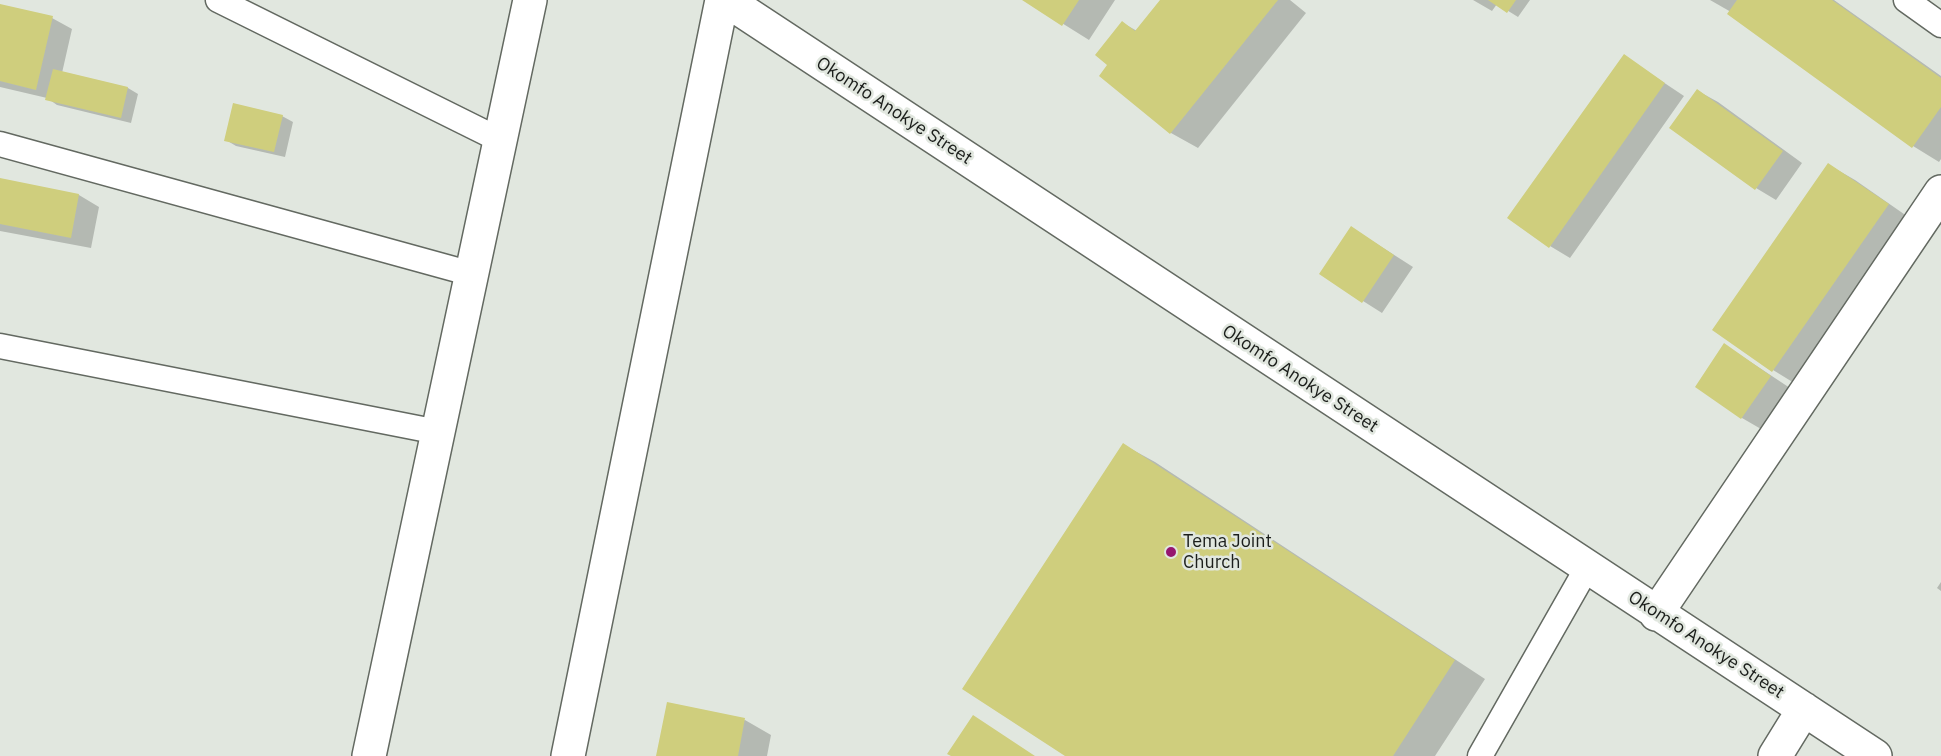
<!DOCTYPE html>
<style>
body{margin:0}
canvas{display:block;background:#e1e7df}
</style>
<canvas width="1941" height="756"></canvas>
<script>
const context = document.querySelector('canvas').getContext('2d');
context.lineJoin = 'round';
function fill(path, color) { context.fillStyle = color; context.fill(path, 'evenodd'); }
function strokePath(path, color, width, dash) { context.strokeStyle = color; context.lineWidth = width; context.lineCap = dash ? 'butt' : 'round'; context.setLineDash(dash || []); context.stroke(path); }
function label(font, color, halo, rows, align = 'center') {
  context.font = font + ' "IBM Plex Sans",sans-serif'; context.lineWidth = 5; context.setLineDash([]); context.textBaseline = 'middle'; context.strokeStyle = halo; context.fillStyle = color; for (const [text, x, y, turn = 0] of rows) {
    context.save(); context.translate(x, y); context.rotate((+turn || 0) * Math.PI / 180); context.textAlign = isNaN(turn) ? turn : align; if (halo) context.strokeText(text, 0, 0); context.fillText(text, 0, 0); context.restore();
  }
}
const shadow = new Path2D(`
 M 1025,0 L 1115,0 L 1089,40 Z
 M 1162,0 L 1290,0 L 1306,13 L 1198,148 L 1171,133 L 1101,76 L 1109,65 L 1123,23 L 1137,31 Z
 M 1473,0 L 1530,0 L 1518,17 L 1497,4 L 1492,11 Z
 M 1710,0 L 1834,0 L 1941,76 L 1941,159 L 1939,162 L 1913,146 L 1731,12 Z
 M 0,5 L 52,18 L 72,29 L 62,73 L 128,88 L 138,94 L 131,123 L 57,105 L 47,98 L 0,87 Z
 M 1624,56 L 1684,96 L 1570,258 L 1550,246 Z
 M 1698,91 L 1718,102 L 1802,163 L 1776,200 L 1756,188 Z
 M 282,116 L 293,122 L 285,157 L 236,146 L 226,140 Z
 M 1829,165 L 1855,180 L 1914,221 L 1799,386 L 1773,370 Z
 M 0,180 L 79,195 L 99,207 L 91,248 L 0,231 Z
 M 1352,228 L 1413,267 L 1382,313 L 1363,301 Z
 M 1725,345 L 1790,388 L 1761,429 L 1742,418 Z
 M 1124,445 L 1155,462 L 1485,679 L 1435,756 L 1068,756 Z
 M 1941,582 L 1941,591 L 1937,588 Z
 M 745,720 L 771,735 L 767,756 L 657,756 Z`);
const building = new Path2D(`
 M 1022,0 L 1079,0 L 1062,26 Z
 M 1160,0 L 1278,0 L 1170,134 L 1099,76 L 1107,65 L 1095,55 L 1122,21 L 1135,31 Z
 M 1488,0 L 1516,0 L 1507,13 Z
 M 1737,0 L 1832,0 L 1941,78 L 1941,107 L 1912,148 L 1727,14 Z
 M 0,4 L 53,16 L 36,90 L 0,81 Z
 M 1624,54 L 1665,83 L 1549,248 L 1507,218 Z
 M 53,69 L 128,87 L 121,118 L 45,100 Z
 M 1697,89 L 1783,151 L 1755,190 L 1669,128 Z
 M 233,103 L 283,115 L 274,152 L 224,141 Z
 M 1828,163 L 1889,204 L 1772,372 L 1712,330 Z
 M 0,178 L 79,194 L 71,238 L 0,224 Z
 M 1351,226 L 1394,255 L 1362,303 L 1319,274 Z
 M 1724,343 L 1771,376 L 1741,419 L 1695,387 Z
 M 1123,443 L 1455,660 L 1393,756 L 1065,756 L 962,689 Z
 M 667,702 L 745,718 L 738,756 L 656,756 Z
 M 973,715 L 1035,756 L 951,756 L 947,754 Z`);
const lane = new Path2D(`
 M 218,0 L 500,140
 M 1906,0 L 1941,25
 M 0,144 L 472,274
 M 0,346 L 438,432
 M 1480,756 L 1587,568`);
const street = new Path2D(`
 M 726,0 L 1875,756
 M 1656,614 L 1941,192
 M 568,756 L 722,0
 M 1775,756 L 1804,709`);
const secondary = new Path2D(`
 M 369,756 L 530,0`);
const markers = [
 [1171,552,6,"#96166f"]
];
const streetNames = [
 ["Okomfo Anokye Street",894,111,33],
 ["Okomfo Anokye Street",1300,379,33],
 ["Okomfo Anokye Street",1706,645,33]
];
const poiNames = [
 ["Tema Joint",1183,542],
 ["Church",1183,563]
];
fill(shadow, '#0003');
fill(building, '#cfce7d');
strokePath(lane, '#636961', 27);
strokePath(street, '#636961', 36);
strokePath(secondary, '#636961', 36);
strokePath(lane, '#fff', 24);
strokePath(street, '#fff', 33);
strokePath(secondary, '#fff', 33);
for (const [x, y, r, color] of markers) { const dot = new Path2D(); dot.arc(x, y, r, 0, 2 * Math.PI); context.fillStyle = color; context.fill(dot); strokePath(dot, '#e1e7df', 2); }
label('18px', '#1b1e1b', '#e1e7df', streetNames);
label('18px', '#1b1e1b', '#e1e7df', poiNames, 'left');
</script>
